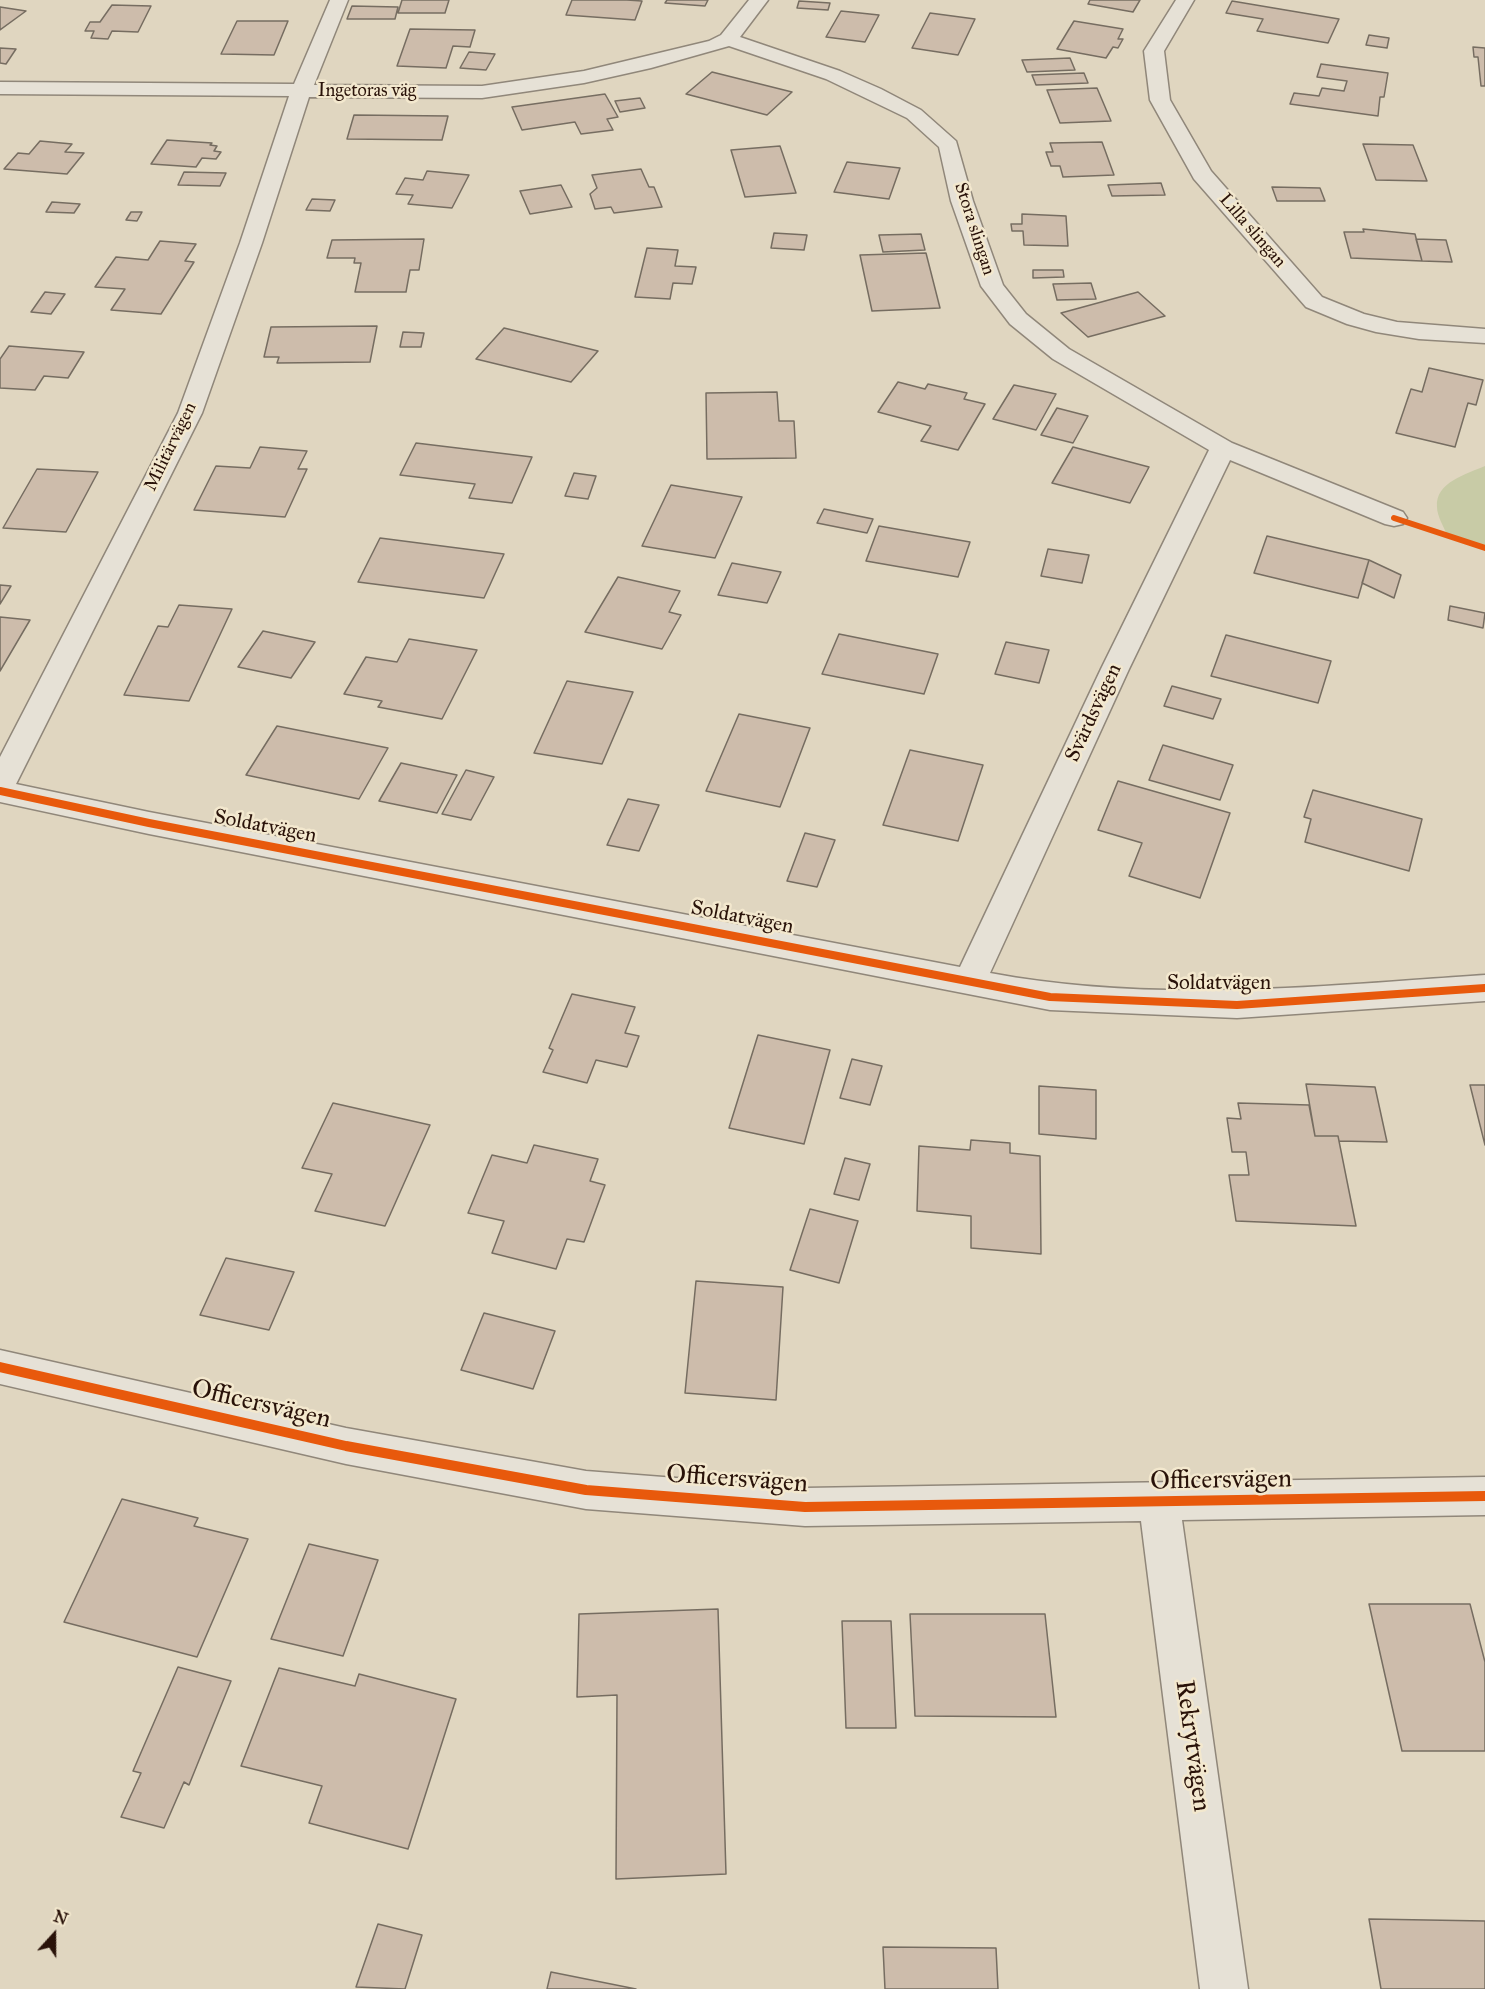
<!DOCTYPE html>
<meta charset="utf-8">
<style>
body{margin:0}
#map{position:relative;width:1485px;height:1989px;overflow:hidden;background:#e0d6c0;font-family:"IM FELL Great Primer",serif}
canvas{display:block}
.north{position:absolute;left:24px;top:1905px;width:60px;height:60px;-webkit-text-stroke:4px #f3e8ce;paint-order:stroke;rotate:21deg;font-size:16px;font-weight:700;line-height:24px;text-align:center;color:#291209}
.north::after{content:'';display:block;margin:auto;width:21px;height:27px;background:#291209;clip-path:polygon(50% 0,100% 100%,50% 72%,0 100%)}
</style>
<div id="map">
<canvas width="1485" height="1989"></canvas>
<div class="north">N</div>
</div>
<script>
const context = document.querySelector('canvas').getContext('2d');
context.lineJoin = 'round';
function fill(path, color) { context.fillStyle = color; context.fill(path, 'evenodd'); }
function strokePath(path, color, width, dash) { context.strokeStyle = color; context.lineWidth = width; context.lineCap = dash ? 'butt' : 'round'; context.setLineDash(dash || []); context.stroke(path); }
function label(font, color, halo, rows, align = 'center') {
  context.font = font + ' "IM FELL Great Primer",serif'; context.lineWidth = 5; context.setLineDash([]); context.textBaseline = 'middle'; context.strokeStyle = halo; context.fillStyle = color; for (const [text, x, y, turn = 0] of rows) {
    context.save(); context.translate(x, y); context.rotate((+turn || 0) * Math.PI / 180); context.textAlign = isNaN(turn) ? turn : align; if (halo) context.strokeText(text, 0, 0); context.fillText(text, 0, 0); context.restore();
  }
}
const green = new Path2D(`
 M 1485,466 L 1485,548 L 1447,535 C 1444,527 1437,516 1437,507 C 1435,482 1467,474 1485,466 Z`);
const building = new Path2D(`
 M 402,0 L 449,0 L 445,13 L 398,13 Z
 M 572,0 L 627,0 L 642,1 L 635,20 L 566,15 Z
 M 667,0 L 708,0 L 705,6 L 665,3 Z
 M 1090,0 L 1140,0 L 1133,12 L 1088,4 Z
 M 799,1 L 830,3 L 828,10 L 797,8 Z
 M 1232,1 L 1339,19 L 1328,43 L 1257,31 L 1263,19 L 1226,13 Z
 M 112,5 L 151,6 L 138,32 L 112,31 L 108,39 L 91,38 L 94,31 L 85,31 L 90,22 L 100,22 Z
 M 352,6 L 398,7 L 395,19 L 347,19 Z
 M 0,7 L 26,11 L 0,30 Z
 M 841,11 L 879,15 L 865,42 L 826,37 Z
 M 930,13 L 975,19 L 958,55 L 912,48 Z
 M 237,21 L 288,21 L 274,55 L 221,54 Z
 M 1074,21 L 1123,29 L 1118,39 L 1123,39 L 1118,48 L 1113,47 L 1106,58 L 1057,49 Z
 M 410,29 L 475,30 L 470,47 L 453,46 L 446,68 L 397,66 Z
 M 1369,35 L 1389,38 L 1387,48 L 1366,45 Z
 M 1473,47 L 1485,48 L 1485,86 L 1481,86 L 1478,57 L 1474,57 Z
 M 0,48 L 16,49 L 6,64 L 0,63 Z
 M 469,52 L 495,54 L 486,70 L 460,68 Z
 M 1070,58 L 1075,70 L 1027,72 L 1022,60 Z
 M 1321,64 L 1388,73 L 1384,97 L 1380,97 L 1378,116 L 1290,104 L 1294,93 L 1319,96 L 1322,88 L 1344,91 L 1347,81 L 1317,77 Z
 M 712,72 L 792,92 L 767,115 L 686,94 Z
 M 1084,73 L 1088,83 L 1036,85 L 1032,75 Z
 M 1097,88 L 1111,121 L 1060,123 L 1047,90 Z
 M 605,94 L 618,117 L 607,119 L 613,130 L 581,134 L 575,122 L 522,130 L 512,107 Z
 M 640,98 L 645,108 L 620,112 L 615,101 Z
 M 354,115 L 448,116 L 442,140 L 347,139 Z
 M 167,140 L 212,143 L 210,145 L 217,146 L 214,151 L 221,152 L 216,159 L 202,158 L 196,167 L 151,164 Z
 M 40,141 L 72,144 L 65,152 L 84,153 L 67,174 L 4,169 L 18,153 L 29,154 Z
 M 1102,142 L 1114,175 L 1063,177 L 1060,166 L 1051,166 L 1046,152 L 1053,152 L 1050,143 Z
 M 1363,144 L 1413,145 L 1427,181 L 1376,180 Z
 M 780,146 L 796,193 L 745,197 L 731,150 Z
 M 847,162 L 900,168 L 889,199 L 834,192 Z
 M 641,169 L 649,187 L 654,187 L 662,207 L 614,213 L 611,207 L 595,209 L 590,194 L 597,188 L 592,175 Z
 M 427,171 L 469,175 L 452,208 L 408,204 L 413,195 L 396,194 L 405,178 L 423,180 Z
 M 184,172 L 226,173 L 220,186 L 178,185 Z
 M 1161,183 L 1165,195 L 1112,196 L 1108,185 Z
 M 561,185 L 572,207 L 530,214 L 520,191 Z
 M 1272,187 L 1320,188 L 1325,201 L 1277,201 Z
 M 312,199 L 335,200 L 330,211 L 306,210 Z
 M 52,202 L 80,204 L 74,213 L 46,212 Z
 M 131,212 L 142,212 L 137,221 L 126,220 Z
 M 1022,214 L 1066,216 L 1068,246 L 1024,245 L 1023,231 L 1012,231 L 1011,224 L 1022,224 Z
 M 1363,229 L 1415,234 L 1422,261 L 1351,258 L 1344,232 L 1364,232 Z
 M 774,233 L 807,235 L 804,250 L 771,248 Z
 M 921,234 L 925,250 L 883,252 L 879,235 Z
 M 424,239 L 419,270 L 410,270 L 406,292 L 355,292 L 361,263 L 354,263 L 355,258 L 327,258 L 332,240 Z
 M 1416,239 L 1446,240 L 1452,262 L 1422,261 Z
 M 160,241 L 196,244 L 185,261 L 194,262 L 161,314 L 111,310 L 125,289 L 95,287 L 116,257 L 148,260 Z
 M 647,248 L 678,250 L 675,266 L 696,267 L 692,284 L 673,283 L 670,299 L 635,297 Z
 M 926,253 L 940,308 L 872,311 L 860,255 Z
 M 1033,270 L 1063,270 L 1064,277 L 1033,278 Z
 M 1091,283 L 1096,299 L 1057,300 L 1053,284 Z
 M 45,292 L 65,294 L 51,314 L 31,312 Z
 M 1138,292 L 1165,316 L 1088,337 L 1061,313 Z
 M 377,326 L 370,362 L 277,363 L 279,357 L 264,357 L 271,327 Z
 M 504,328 L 598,351 L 571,382 L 476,359 Z
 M 403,332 L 424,333 L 421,347 L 400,347 Z
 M 9,346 L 84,352 L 68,378 L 44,376 L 35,390 L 0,388 L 0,359 Z
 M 1429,368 L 1483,380 L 1476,405 L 1468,403 L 1455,447 L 1396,433 L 1411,389 L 1422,392 Z
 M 898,382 L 925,389 L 928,384 L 967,393 L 964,399 L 985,404 L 958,450 L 921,441 L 931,426 L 878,412 Z
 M 1014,385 L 1056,394 L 1036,430 L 993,419 Z
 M 777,392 L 779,421 L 794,421 L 796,458 L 707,459 L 706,393 Z
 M 1057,408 L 1088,416 L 1073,443 L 1041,435 Z
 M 416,443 L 532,457 L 512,503 L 469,498 L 475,484 L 400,475 Z
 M 260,447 L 307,451 L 298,469 L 307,469 L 285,517 L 194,510 L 216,466 L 250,468 Z
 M 1073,447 L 1149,467 L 1130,503 L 1052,483 Z
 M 37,469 L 98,472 L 66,532 L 3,528 Z
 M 574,473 L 596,476 L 588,499 L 565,496 Z
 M 671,485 L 742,497 L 715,558 L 642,546 Z
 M 824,509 L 873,519 L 867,533 L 817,523 Z
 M 879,526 L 970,542 L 958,577 L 866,561 Z
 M 1267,536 L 1369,560 L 1358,598 L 1254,573 Z
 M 380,538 L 504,554 L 484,598 L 358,582 Z
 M 1048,549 L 1089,555 L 1082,583 L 1041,576 Z
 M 1369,560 L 1401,575 L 1394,598 L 1362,583 Z
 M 732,563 L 781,572 L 767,603 L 718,595 Z
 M 618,577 L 680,591 L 669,612 L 681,615 L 662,649 L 585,632 Z
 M 0,585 L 11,586 L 0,604 Z
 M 179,605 L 232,609 L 189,701 L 124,695 L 158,626 L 168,627 Z
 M 1450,606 L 1485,613 L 1483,628 L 1448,620 Z
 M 0,617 L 30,620 L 0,671 Z
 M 263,631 L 315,642 L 291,678 L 238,667 Z
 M 839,634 L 938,654 L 924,694 L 822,674 Z
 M 1226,635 L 1331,661 L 1318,703 L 1211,676 Z
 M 409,639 L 477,650 L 442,719 L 378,707 L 382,701 L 344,694 L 366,657 L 397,662 Z
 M 1006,642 L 1049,650 L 1039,683 L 995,674 Z
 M 567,681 L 633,692 L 602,764 L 534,753 Z
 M 1172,686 L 1221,699 L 1213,719 L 1164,706 Z
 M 739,714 L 810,728 L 780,807 L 706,791 Z
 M 277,726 L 388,748 L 359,799 L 246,775 Z
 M 1163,745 L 1233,765 L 1220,800 L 1149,780 Z
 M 910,750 L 983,765 L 958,841 L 883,825 Z
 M 401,763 L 457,775 L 437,813 L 379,801 Z
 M 466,770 L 494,777 L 471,820 L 442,814 Z
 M 1118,781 L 1230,813 L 1200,898 L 1129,876 L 1142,843 L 1098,830 Z
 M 1313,790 L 1422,819 L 1409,871 L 1305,842 L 1311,819 L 1304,817 Z
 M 628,799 L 659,805 L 639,851 L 607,845 Z
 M 805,833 L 835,840 L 817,887 L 787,881 Z
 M 572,994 L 635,1007 L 625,1033 L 639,1036 L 627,1067 L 596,1060 L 587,1083 L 543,1072 L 553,1050 L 549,1048 Z
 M 758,1035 L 830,1050 L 804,1144 L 729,1128 Z
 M 852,1059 L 882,1066 L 870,1105 L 840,1098 Z
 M 1306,1084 L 1375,1087 L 1387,1142 L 1339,1141 L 1338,1136 L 1315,1136 Z
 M 1470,1085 L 1485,1085 L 1485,1145 Z
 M 1039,1086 L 1096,1090 L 1096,1139 L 1039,1134 Z
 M 333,1103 L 430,1125 L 385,1226 L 315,1211 L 332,1174 L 302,1168 Z
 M 1238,1103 L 1309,1105 L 1315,1136 L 1338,1136 L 1356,1226 L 1236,1221 L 1229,1175 L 1249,1175 L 1246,1152 L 1232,1152 L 1227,1118 L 1241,1119 Z
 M 971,1140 L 1010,1143 L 1010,1153 L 1040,1156 L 1041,1254 L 971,1248 L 971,1216 L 917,1211 L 919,1146 L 970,1150 Z
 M 534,1145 L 598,1159 L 590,1181 L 605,1185 L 584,1242 L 567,1239 L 556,1269 L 492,1253 L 504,1221 L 468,1213 L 492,1155 L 527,1163 Z
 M 845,1158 L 870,1164 L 859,1200 L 834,1194 Z
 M 810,1209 L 858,1221 L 839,1283 L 790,1270 Z
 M 226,1258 L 294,1272 L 269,1330 L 200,1315 Z
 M 696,1281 L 783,1287 L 776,1400 L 685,1393 Z
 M 484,1313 L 555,1331 L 533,1389 L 461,1370 Z
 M 122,1499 L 198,1518 L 194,1526 L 248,1539 L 197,1657 L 64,1622 Z
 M 309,1544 L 378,1560 L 343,1656 L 271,1639 Z
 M 1369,1604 L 1470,1604 L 1485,1662 L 1485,1751 L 1402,1751 Z
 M 718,1609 L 726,1874 L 616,1879 L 617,1695 L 577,1697 L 579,1614 Z
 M 910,1614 L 1045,1614 L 1056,1717 L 915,1716 Z
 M 842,1621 L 891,1621 L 896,1728 L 846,1728 Z
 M 178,1667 L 231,1681 L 189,1785 L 184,1782 L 164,1828 L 121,1817 L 141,1773 L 133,1771 Z
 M 279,1668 L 355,1686 L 359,1674 L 456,1699 L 408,1849 L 309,1823 L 322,1786 L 241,1766 Z
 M 1369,1919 L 1485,1921 L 1485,1989 L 1381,1989 Z
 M 378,1924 L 422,1935 L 405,1989 L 356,1987 Z
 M 883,1947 L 996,1948 L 998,1989 L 885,1989 Z
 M 551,1972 L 636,1989 L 547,1989 Z`);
const minor = new Path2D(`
 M 330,0 L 348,0 L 314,85 L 482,86 L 584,71 L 709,41 L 721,35 L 749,0 L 768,0 L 740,37 L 840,71 L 881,89 L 921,110 L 956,141 L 973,201 L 1003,285 L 1026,314 L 1069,349 L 1232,443 L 1403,512 L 1407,518 L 1403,524 L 1394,526 L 1385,524 L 1230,460 L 1129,669 L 990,973 C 1154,1004 1320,986 1485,975 L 1485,1001 L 1237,1018 L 1050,1010 L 149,834 L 0,802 L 0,757 L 178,413 L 240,243 L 289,96 L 0,94 L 0,82 L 294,84 ZM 729,46 L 826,79 L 907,118 L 939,147 L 951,201 L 981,286 L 1010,324 L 1053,359 L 1209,450 L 1101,669 L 960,967 L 149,812 L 16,784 L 202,413 L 262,243 L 309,97 L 482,98 L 584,83 L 651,68 Z
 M 1176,0 L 1194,0 L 1164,51 L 1170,100 L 1211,171 L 1322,297 L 1364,314 L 1397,322 L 1485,329 L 1485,343 L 1419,339 L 1376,332 L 1347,324 L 1306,307 L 1194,179 L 1150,100 L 1144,51 Z
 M 0,1350 L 346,1428 L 586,1471 L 805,1488 L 1485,1477 L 1485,1515 L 1182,1520 L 1248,1989 L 1200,1989 L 1141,1521 L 805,1526 L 586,1509 L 346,1464 L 0,1384 Z`);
const cyclewayFar2 = new Path2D(`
 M 1394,518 L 1485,548`);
const cyclewayFar1 = new Path2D(`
 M 0,791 L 149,823 L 1050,997 L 1237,1005 L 1485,988`);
const cycleway = new Path2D(`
 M 0,1367 L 346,1446 L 586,1490 L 805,1507 L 1485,1496`);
const farStreetnames = [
 ["Ingetoras väg",367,92],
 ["Stora slingan",974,229,72],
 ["Lilla slingan",1252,231,49],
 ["Militärvägen",171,447,-64]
];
const streetNames = [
 ["Svärdsvägen",1094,713,-65],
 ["Soldatvägen",265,827,11],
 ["Soldatvägen",742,918,11],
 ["Soldatvägen",1219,984]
];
const nearStreetnames = [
 ["Officersvägen",261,1405,13],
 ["Officersvägen",737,1480,4],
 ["Officersvägen",1221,1481,-1],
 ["Rekrytvägen",1192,1746,82]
];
fill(green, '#c8cba6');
fill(building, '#cdbcab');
strokePath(building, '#766d61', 1.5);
strokePath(minor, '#90877a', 3);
fill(minor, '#e6e1d6');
strokePath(cyclewayFar2, '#e8590c', 6);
strokePath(cyclewayFar1, '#e8590c', 8);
strokePath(cycleway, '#e8590c', 10);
label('18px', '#291209', '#f3e8ce', farStreetnames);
label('21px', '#291209', '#f3e8ce', streetNames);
label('26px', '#291209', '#f3e8ce', nearStreetnames);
</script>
